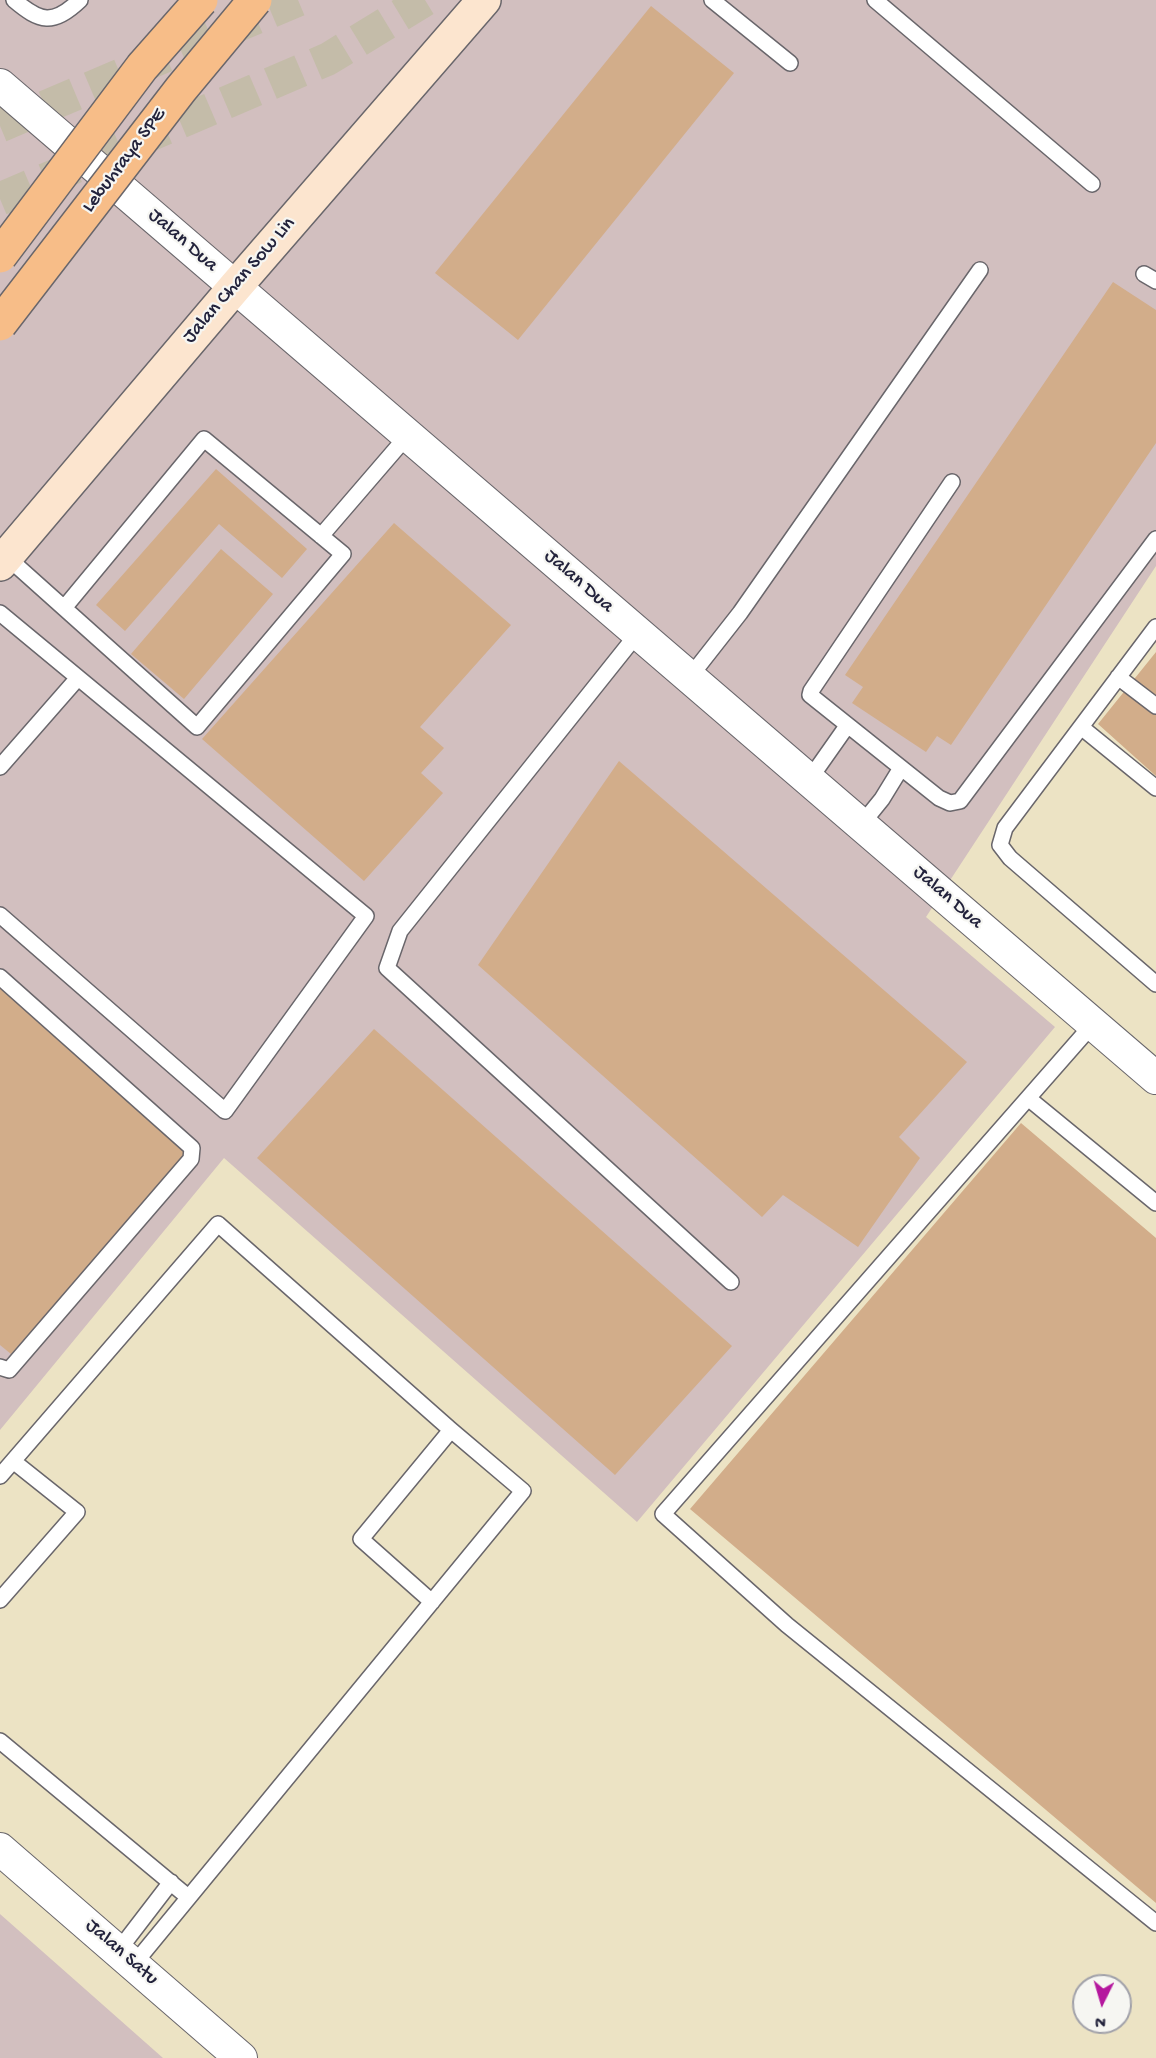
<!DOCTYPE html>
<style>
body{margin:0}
#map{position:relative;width:1156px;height:2058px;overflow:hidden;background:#ece3c4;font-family:"Gochi Hand",sans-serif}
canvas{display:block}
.north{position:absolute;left:1072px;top:1974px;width:60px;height:60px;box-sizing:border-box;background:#f6f6f2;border:2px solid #a1a1a9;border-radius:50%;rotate:185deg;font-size:16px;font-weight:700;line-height:24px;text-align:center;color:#22223b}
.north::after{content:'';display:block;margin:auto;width:21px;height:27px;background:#b5179e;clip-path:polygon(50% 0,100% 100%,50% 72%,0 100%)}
</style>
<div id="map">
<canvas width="1156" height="2058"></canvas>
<div class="north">N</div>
</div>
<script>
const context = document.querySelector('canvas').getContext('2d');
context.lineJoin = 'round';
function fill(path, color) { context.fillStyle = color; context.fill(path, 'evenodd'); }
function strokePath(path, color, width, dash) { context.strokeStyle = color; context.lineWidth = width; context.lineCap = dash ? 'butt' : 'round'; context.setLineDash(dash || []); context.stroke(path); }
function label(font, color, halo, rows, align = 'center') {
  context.font = font + ' "Gochi Hand",sans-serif'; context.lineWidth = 4.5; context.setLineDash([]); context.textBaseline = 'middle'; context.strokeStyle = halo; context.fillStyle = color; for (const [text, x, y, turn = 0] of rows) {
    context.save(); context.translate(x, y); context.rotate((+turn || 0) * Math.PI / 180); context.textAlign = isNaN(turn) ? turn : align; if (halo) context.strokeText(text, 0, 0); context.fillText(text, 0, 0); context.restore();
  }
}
const industrial = new Path2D(`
 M 0,0 L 1156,0 L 1156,566 L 926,917 L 1055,1027 L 637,1522 L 224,1158 L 0,1430 Z
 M 0,1914 L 68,1974 L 163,2058 L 0,2058 Z`);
const building = new Path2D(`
 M 651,6 L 734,73 L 518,340 L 435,273 Z
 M 1113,282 L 1156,310 L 1156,443 L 951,745 L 937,736 L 926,752 L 852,703 L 863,687 L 845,675 Z
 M 216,469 L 307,549 L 282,578 L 219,524 L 125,631 L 96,605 Z
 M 394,523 L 511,625 L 420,727 L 444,748 L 421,773 L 443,793 L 364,881 L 202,739 Z
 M 221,549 L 273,594 L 184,699 L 131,654 Z
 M 1156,652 L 1156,776 L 1098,724 Z
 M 619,761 L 967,1062 L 899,1137 L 920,1158 L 858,1247 L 783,1195 L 762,1217 L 478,965 Z
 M 0,988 L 189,1154 L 11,1354 L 0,1345 Z
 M 374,1029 L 732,1346 L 615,1475 L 257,1158 Z
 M 1021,1123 L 1156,1238 L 1156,1903 L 690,1509 Z`);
const highwayTunnel = new Path2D(`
 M 0,126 L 298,0
 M 0,199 L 328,59 L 425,0`);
const lane = new Path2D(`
 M 14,0 C 40,22 53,26 80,0
 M 712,0 L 790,63
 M 875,0 L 1092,184
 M 1144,274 L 1156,281
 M 952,482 L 811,691 L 810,695 L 939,798 L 950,803 L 960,801 L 1156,539
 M 321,536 L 408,435
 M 7,557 L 197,727 L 343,554 L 204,439 L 64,608
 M 0,613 L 366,916 L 225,1111 L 0,915
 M 1156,627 L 1005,828 L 1000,845 L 1010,858 L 1156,984
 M 638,633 L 400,931 L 387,968 L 731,1282
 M 1118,677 L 1156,706
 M 689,678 L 740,613 L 980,270
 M 1081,727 L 1156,788
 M 0,767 L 77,679
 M 809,780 L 847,726
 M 861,825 L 882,799 L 901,768
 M 0,977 L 192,1148 L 191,1159 L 9,1370 L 0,1367
 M 1093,1024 L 663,1514 L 787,1625 L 1156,1923
 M 1028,1098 L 1156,1203
 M 0,1476 L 218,1224 L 451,1430 L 523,1491 L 134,1964
 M 0,1600 L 77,1512 L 13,1461
 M 432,1602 L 361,1539 L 451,1430
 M 0,1741 L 188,1897
 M 118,1951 L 171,1882`);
const street = new Path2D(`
 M 0,85 L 1156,1078
 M 0,1849 L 241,2058`);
const secondary = new Path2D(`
 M 0,564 L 235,287 L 484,0`);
const highwayBridge = new Path2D(`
 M 0,256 L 142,67 L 201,0
 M 0,324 L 181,89 L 255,0`);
const streetNames = [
 ["Lebuhraya SPE",125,161,-53],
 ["Jalan Dua",182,241,41],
 ["Jalan Chan Sow Lin",240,281,-49],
 ["Jalan Dua",578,582,41],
 ["Jalan Dua",947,898,41],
 ["Jalan Satu",121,1953,41]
];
fill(industrial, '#d2bfbf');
fill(building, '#d2ad8a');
strokePath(highwayTunnel, '#c4bca9', 33, [33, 16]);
strokePath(lane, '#69666b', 18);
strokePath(street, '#69666b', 34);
strokePath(secondary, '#69666b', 36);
strokePath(lane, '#fff', 15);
strokePath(street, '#fff', 32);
strokePath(secondary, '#fce5cf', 33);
strokePath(highwayBridge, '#69666b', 36, []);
strokePath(highwayBridge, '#f7bd88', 33);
label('20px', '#22223b', '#f6f6f2', streetNames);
</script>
